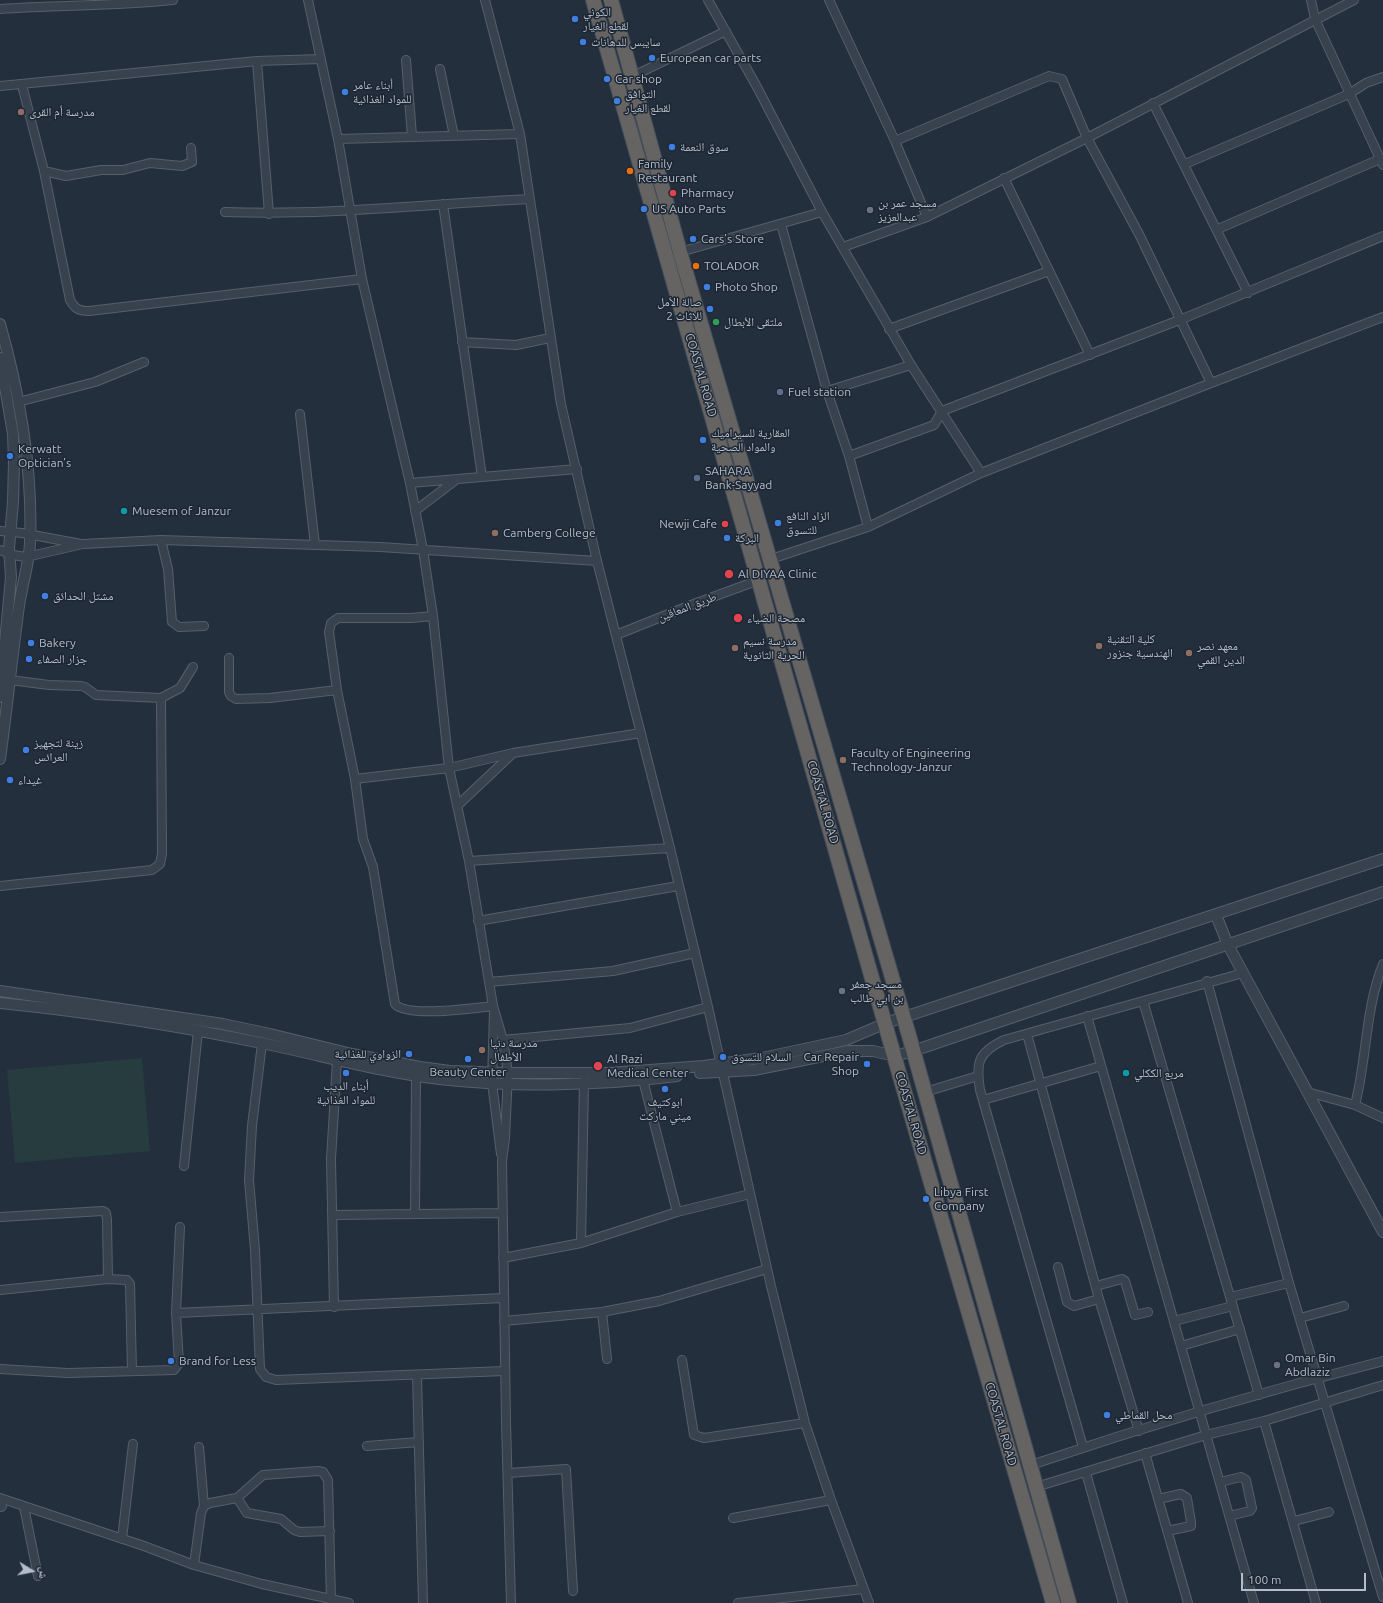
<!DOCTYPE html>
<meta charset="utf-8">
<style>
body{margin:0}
#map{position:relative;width:1383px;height:1603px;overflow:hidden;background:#242f3e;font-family:Ubuntu,"Noto Naskh Arabic",sans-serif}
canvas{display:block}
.north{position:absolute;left:12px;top:1551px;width:40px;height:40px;-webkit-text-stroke:3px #1d2633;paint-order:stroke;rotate:100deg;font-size:11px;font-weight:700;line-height:16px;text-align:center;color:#b4bcc9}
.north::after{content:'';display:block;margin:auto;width:14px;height:18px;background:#b4bcc9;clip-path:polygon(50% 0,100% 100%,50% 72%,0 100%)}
.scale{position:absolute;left:1241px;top:1573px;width:125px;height:18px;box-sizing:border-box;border:2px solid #b4bcc9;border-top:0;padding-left:5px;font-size:12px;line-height:14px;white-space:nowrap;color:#b4bcc9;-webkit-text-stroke:3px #1d2633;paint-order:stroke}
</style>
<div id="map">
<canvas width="1383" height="1603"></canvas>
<div class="north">ش</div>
<div class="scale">100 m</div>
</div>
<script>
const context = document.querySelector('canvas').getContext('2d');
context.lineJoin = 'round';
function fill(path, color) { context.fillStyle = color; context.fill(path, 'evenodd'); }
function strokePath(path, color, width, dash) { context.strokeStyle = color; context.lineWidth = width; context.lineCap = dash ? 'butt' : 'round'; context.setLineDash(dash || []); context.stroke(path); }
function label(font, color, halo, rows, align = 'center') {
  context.font = font + ' Ubuntu,"Noto Naskh Arabic",sans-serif'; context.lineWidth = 3; context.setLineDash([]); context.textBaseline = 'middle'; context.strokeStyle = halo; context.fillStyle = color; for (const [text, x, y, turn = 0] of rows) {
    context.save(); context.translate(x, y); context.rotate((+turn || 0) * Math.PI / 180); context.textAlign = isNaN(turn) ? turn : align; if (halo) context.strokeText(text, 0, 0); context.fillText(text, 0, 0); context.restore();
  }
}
const green = new Path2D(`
 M 142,1058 L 150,1151 L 15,1163 L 7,1070 Z`);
const minor = new Path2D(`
 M 308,0 L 338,139 L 362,279 L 410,483 L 423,550 L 433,616 L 449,768 L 469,861 L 493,1006 L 503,1040 L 508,1073 L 505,1138 L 502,1161 L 506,1422 L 511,1603
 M 485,0 L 520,134 L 561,404 L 597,561 L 670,848 L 708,1007 L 771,1286 L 805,1423 L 831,1500 L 869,1603
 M 708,0 L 757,87 L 822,212
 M 829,0 L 895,141 L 927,217
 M 1311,0 L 1315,19 L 1383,165
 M 0,9 C 58,5 116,6 173,0
 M 406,60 L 412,136
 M 257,61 L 269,214
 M 440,69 L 454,136
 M 631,77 L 726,31
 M 22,85 L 44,171 L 70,300 C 75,309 79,311 89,311 L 362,279
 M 0,86 L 257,61 L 321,59
 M 1153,103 L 1248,293
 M 338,139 L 520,134
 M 1185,164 L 1349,94 L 1366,83 L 1383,77
 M 44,171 L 66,176 L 101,170 L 123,170 L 150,163 L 182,166 L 192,162 L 191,148
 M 1004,178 L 1090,355
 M 443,204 L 482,477
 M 225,212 C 327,216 428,204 529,199
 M 781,224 L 827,391 L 849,456
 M 1218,229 L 1380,159
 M 843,247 L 927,217 L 1087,138 L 1354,0
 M 680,252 L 822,212 L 911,365 L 981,473
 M 889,329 L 1049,271
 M 462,342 L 516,345 L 550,338
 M 1211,383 L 1383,317
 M 827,391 L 911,365
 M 18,402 L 95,382 L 144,362
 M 300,414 L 315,545
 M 410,483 L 577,469
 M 415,511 L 457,479
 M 868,527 L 849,456 L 934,425 L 942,411 L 1182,319 L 1383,236
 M 0,531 L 22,533 L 81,544
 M 161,540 L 168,569 L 172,622 L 179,627 L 204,626
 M 0,550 L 13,555 L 26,557 L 83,544 L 161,540 L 380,547 L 597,561
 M 771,559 L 868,527 L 981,473 L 1211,383 L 1139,234 L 1087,138 L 1062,79 L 1049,76 L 895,141
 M 616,635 L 691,605 L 759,580
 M 229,658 L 229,692 L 231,696 L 236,699 L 270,698 L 337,690
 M 10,680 L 49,685 L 81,686 L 85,687 L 96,695 L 161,698 L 180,688 L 193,667
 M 355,779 L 337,690 L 329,632 L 331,623 L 338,618 L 411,618 L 433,616
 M 457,806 L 512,754
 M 469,861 L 670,848
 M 0,886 L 152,870 L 160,864 L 162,854 L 161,698
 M 478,921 L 678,886
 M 1207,981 L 1289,1283 L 1383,1597
 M 489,982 L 613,971 L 695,953
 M 1143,1001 L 1259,1395
 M 493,1006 C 474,1008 407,1018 395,1004 L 373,867 L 363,839 L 355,779 L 449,768 L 513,753 L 641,733
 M 494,1012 L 492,1083 L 501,1154
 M 1087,1016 L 1254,1603
 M 1027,1034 L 1099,1299 L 1139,1431
 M 503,1040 L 630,1028 L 708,1007
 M 262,1043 L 252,1126 L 249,1180 L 255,1250 L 260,1369 L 266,1377 L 276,1380 L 505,1371
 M 643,1080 L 677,1212
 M 925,1092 L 978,1076
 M 1307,1092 L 1355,1105 L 1383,1118
 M 983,1100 L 1101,1066
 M 1355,1105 C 1367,1059 1365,1009 1383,964
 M 184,1166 L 198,1031
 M 415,1214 L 416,1076
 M 333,1215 L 503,1213
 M 0,1217 L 103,1211 L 106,1213 L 107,1220 L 108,1279
 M 581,1243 L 584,1082
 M 503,1258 L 581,1243 L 677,1212 L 750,1194
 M 1058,1267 L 1067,1302 L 1074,1306 L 1099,1299
 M 1096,1286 L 1122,1279 L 1125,1281 L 1135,1315 L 1148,1312
 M 0,1290 L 108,1279 L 127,1280 L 130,1284 L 132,1371
 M 1230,1297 L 1289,1283
 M 334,1307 L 331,1159 L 337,1061
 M 602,1312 L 607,1359
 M 176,1313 L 180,1227
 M 1300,1318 L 1344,1306
 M 504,1321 L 602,1312 L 659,1301 L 767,1269
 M 1174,1321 L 1233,1306
 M 1181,1346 L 1240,1329
 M 682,1360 L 694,1435 L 704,1438 L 805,1423
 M 0,1369 L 68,1373 L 174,1370 L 179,1363 L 176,1313 L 504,1298
 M 417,1375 L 423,1603
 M 1264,1421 L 1316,1603
 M 367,1446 L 419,1442
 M 199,1447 L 204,1506
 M 1083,1447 L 980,1090 C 976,1063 977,1053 1004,1040 L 1243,973
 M 1145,1453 L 1188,1603
 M 1031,1465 C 1146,1426 1264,1391 1383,1361
 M 508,1473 L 566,1469 L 573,1591
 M 1086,1473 L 1123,1603
 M 1220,1482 L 1241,1477 L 1246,1480 L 1252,1508 L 1250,1511 L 1229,1516
 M 1036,1487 L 1206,1435 L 1264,1421 L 1383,1385
 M 0,1498 L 144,1546 L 194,1565 L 262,1584 L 349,1603
 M 237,1498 L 247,1513 L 281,1519 L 294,1530 L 300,1532 L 330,1531
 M 1158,1499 L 1181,1494 L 1187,1498 L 1191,1522 L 1191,1526 L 1167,1531
 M 24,1507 L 38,1576
 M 733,1518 L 831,1500
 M 1294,1521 L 1329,1512
 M 122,1539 L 133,1444
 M 194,1565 L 201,1513 L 204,1506 L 210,1503 L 237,1498 L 263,1475 L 318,1471 L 323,1472 L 328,1480 L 331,1600
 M 738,1603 L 863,1589`);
const tertiary = new Path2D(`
 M 0,324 C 20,395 33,469 30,543 C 29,564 22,585 19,606 C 12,657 7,708 0,759
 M 0,358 L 13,434 L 14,462 L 13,502 L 9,548 L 11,577 L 0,697
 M 1216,915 L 1228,945 L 1383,1232
 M 0,991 L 223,1024 L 270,1034 L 352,1054 L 420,1067 L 450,1071 L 508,1073 L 609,1073 L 704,1066 L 762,1058 L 846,1040 L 886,1023 L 1383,859
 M 0,1003 C 88,1012 175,1025 261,1043 C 321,1055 379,1072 440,1079 C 514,1088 603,1085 677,1076
 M 700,1073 L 754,1070 L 848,1051 L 873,1051 L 895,1056 L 913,1051 L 1383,892
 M 0,1506 L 1,1506`);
const trunk = new Path2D(`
 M 593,0 L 899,1073 L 1053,1603
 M 611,0 L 680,252 L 908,1032 L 1069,1603`);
const markers = [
 [575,19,4,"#3f7fe0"],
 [583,42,4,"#3f7fe0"],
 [652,58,4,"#3f7fe0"],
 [607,79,4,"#3f7fe0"],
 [345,92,4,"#3f7fe0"],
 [617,101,4,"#3f7fe0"],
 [21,112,4,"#8d6e63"],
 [672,147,4,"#3f7fe0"],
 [630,171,4,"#e8710a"],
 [673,193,4,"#e0444e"],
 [644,209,4,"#3f7fe0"],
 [870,210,4,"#6b7280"],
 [693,239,4,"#3f7fe0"],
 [696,266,4,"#e8710a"],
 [707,287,4,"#3f7fe0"],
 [710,309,4,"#3f7fe0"],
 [716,322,4,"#2e9e5b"],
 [780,392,4,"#5c6f8a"],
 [703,440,4,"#3f7fe0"],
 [10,456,4,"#3f7fe0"],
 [697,478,4,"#5c6f8a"],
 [124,511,4,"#0f9aa8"],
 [778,523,4,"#3f7fe0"],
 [725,524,4,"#e0444e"],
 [495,533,4,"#8d6e63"],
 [727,538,4,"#3f7fe0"],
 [729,574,5,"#e0444e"],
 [45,596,4,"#3f7fe0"],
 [738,618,5,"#e0444e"],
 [31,643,4,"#3f7fe0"],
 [1099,646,4,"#8d6e63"],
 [735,648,4,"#8d6e63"],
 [1189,653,4,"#8d6e63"],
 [29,659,4,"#3f7fe0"],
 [26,750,4,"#3f7fe0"],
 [843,760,4,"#8d6e63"],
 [10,780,4,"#3f7fe0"],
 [842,991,4,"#6b7280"],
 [482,1050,4,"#8d6e63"],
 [409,1054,4,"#3f7fe0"],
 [723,1057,4,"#3f7fe0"],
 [468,1059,4,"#3f7fe0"],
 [867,1064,4,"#3f7fe0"],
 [598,1066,5,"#e0444e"],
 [346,1073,4,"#3f7fe0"],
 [1126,1073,4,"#0f9aa8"],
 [665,1089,4,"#3f7fe0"],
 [926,1199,4,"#3f7fe0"],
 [171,1361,4,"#3f7fe0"],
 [1277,1365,4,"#6b7280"],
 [1107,1415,4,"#3f7fe0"]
];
const poiNames = [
 ["الكوني",583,12],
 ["لقطع الغيار",583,26],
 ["سايبس للدهانات",591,42],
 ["European car parts",660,58],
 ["Car shop",615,79],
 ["أبناء عامر",353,85],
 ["للمواد الغذائية",353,99],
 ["التوافق",625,94],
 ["لقطع الغيار",625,108],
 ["مدرسة أم القرى",29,112],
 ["سوق النعمة",680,147],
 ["Family",638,164],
 ["Restaurant",638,178],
 ["Pharmacy",681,193],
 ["مسجد عمر بن",878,203],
 ["عبدالعزيز",878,217],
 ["US Auto Parts",652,209],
 ["Cars’s Store",701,239],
 ["TOLADOR",704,266],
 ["Photo Shop",715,287],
 ["صالة الأمل",702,302,"right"],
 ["للاثاث 2",702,316,"right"],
 ["ملتقى الأبطال",724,322],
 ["Fuel station",788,392],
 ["العقارية للسيراميك",711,433],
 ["والمواد الصحية",711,447],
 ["Kerwatt",18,449],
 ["Optician’s",18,463],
 ["SAHARA",705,471],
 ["Bank-Sayyad",705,485],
 ["Muesem of Janzur",132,511],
 ["الزاد النافع",786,516],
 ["للتسوق",786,530],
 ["Newji Cafe",717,524,"right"],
 ["Camberg College",503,533],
 ["البركة",735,538],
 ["Al DIYAA Clinic",738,574],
 ["مشتل الحدائق",53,596],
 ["مصحة الضياء",747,618],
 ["كلية التقنية",1107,639],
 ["الهندسية جنزور",1107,653],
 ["مدرسة نسيم",743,641],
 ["الحرية الثانوية",743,655],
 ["Bakery",39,643],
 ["معهد نصر",1197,646],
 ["الدين القمي",1197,660],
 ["جزار الصفاء",37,659],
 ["زينة لتجهيز",34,743],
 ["العرائس",34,757],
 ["Faculty of Engineering",851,753],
 ["Technology-Janzur",851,767],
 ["غيداء",18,780],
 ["مسجد جعفر",850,984],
 ["بن ابي طالب",850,998],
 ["مدرسة دنيا",490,1043],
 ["الأطفال",490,1057],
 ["الزواوي للغذائية",401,1054,"right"],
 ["السلام للتسوق",731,1057],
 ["Car Repair",859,1057,"right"],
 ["Shop",859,1071,"right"],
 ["Al Razi",607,1059],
 ["Medical Center",607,1073],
 ["Beauty Center",468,1072,"center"],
 ["مربع الككلي",1134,1073],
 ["أبناء الديب",346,1086,"center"],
 ["للمواد الغذائية",346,1100,"center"],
 ["ابوكتيف",665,1102,"center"],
 ["ميني ماركت",665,1116,"center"],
 ["Libya First",934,1192],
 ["Company",934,1206],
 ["Omar Bin",1285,1358],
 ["Abdlaziz",1285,1372],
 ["Brand for Less",179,1361],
 ["محل القماطي",1115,1415]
];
const streetNames = [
 ["COASTAL ROAD",701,375,74],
 ["طريق المعاقين",687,607,-21],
 ["COASTAL ROAD",823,802,74],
 ["COASTAL ROAD",911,1113,74],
 ["COASTAL ROAD",1001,1424,74]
];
fill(green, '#263c3f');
strokePath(minor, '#565f6c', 10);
strokePath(tertiary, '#565f6c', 12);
strokePath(trunk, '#434c59', 16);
strokePath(minor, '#38414e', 8);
strokePath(tertiary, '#38414e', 10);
strokePath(trunk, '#656462', 14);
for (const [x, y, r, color] of markers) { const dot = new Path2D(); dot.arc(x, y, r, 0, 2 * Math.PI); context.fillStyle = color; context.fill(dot); strokePath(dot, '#1d2633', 1.5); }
label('12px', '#b4bcc9', '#1d2633', poiNames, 'left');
label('12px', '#b4bcc9', '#1d2633', streetNames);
</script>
